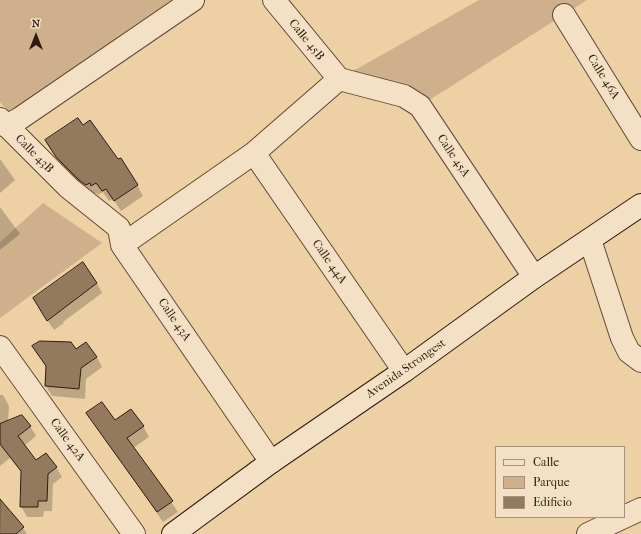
<!DOCTYPE html>
<style>
body{margin:0}
#map{position:relative;width:641px;height:534px;overflow:hidden;background:#eed0a5;font-family:"IM FELL French Canon",serif}
canvas{display:block}
.legend{position:absolute;left:495px;top:446px;width:130px;height:72px;box-sizing:border-box;background:#f4e0c4;border:1px solid #a6917c;margin:0;padding:5px 7px;list-style:none;font-size:12px;color:#301a10}
.legend li{display:flex;align-items:center;gap:8px;height:20px}
.legend b{width:20px;border:1px solid #a6917c}
.north{position:absolute;left:16px;top:16px;width:40px;height:40px;-webkit-text-stroke:3px #f4e0c4;paint-order:stroke;rotate:0deg;font-size:11px;font-weight:700;line-height:16px;text-align:center;color:#301a10}
.north::after{content:'';display:block;margin:auto;width:14px;height:18px;background:#301a10;clip-path:polygon(50% 0,100% 100%,50% 72%,0 100%)}
</style>
<div id="map">
<canvas width="641" height="534"></canvas>
<ul class="legend">
<li><b style="height:5px;background:#f4e0c4"></b>Calle</li>
<li><b style="height:11px;background:#ceb18c"></b>Parque</li>
<li><b style="height:11px;background:#93795d"></b>Edificio</li>
</ul>
<div class="north">N</div>
</div>
<script>
const context = document.querySelector('canvas').getContext('2d');
context.lineJoin = 'round';
function fill(path, color) { context.fillStyle = color; context.fill(path, 'evenodd'); }
function strokePath(path, color, width, dash) { context.strokeStyle = color; context.lineWidth = width; context.lineCap = dash ? 'butt' : 'round'; context.setLineDash(dash || []); context.stroke(path); }
function label(font, color, halo, rows, align = 'center') {
  context.font = font + ' "IM FELL French Canon",serif'; context.lineWidth = 3.5; context.setLineDash([]); context.textBaseline = 'middle'; context.strokeStyle = halo; context.fillStyle = color; for (const [text, x, y, turn = 0] of rows) {
    context.save(); context.translate(x, y); context.rotate((+turn || 0) * Math.PI / 180); context.textAlign = isNaN(turn) ? turn : align; if (halo) context.strokeText(text, 0, 0); context.fillText(text, 0, 0); context.restore();
  }
}
const green = new Path2D(`
 M 0,0 L 179,0 L 9,113 L 0,102 Z
 M 479,0 L 587,0 L 420,106 L 339,79 Z
 M 43,203 L 102,243 L 0,318 L 0,242 Z`);
const shadow = new Path2D(`
 M 47,140 L 137,185 L 143,196 L 121,211 L 113,199 L 109,201 L 103,192 L 98,195 L 96,193 L 92,195 L 63,168 Z
 M 0,159 L 15,180 L 0,193 Z
 M 0,207 L 20,234 L 0,250 Z
 M 97,283 L 102,293 L 63,322 L 64,323 L 54,330 L 40,309 Z
 M 34,347 L 75,351 L 97,357 L 102,367 L 86,379 L 85,399 L 52,396 L 46,386 L 47,368 Z
 M 0,395 L 3,395 L 9,406 L 8,422 L 30,426 L 36,436 L 24,446 L 36,461 L 56,467 L 62,477 L 53,484 L 52,511 L 44,511 L 43,517 L 27,517 L 21,506 L 22,473 L 10,458 L 0,466 Z
 M 88,414 L 115,422 L 143,426 L 149,437 L 133,448 L 178,512 L 163,522 Z
 M 3,504 L 23,528 L 27,534 L 0,534 L 0,507 Z`);
const building = new Path2D(`
 M 78,118 L 83,125 L 90,120 L 118,159 L 121,158 L 138,185 L 114,201 L 106,189 L 102,191 L 96,183 L 91,186 L 90,183 L 86,185 L 79,180 L 56,157 L 45,140 Z
 M 83,262 L 97,283 L 47,321 L 33,298 Z
 M 40,341 L 71,342 L 76,349 L 86,342 L 97,357 L 81,368 L 79,389 L 45,386 L 46,366 L 32,346 Z
 M 102,402 L 115,420 L 131,409 L 144,426 L 127,438 L 173,501 L 157,512 L 86,413 Z
 M 22,415 L 31,426 L 18,436 L 36,460 L 46,453 L 57,467 L 48,474 L 47,501 L 38,501 L 38,507 L 20,507 L 21,471 L 0,444 L 0,424 Z
 M 0,499 L 24,527 L 16,534 L 0,534 Z`);
const street = new Path2D(`
 M 274,0 L 339,79
 M 564,15 L 641,139
 M 339,79 L 404,96 L 420,106 L 534,277
 M 0,119 L 69,188 L 119,228 L 122,245 L 271,462
 M 6,126 L 19,119 L 193,0
 M 254,153 L 404,371
 M 590,240 L 622,338 L 629,352 L 641,361
 M 122,245 L 254,153 L 339,79
 M 0,347 L 134,534
 M 624,517 L 641,509
 M 588,534 L 624,517`);
const secondary = new Path2D(`
 M 173,534 L 271,462 L 404,371 L 534,277 L 641,205`);
const streetNames = [
 ["Calle 45B",306,40,51],
 ["Calle 46A",603,77,58],
 ["Calle 43B",34,154,45],
 ["Calle 45A",453,156,56],
 ["Calle 44A",329,262,55],
 ["Calle 43A",174,320,56],
 ["Avenida Strongest",406,369,-35],
 ["Calle 42A",67,440,54]
];
fill(green, '#ceb18c');
fill(shadow, '#0003');
fill(building, '#93795d');
strokePath(building, '#301a10', 1);
strokePath(street, '#604835', 24);
strokePath(secondary, '#301a10', 24);
strokePath(street, '#f4e0c4', 22);
strokePath(secondary, '#f4e0c4', 22);
label('12px', '#301a10', '#f4e0c4', streetNames);
</script>
